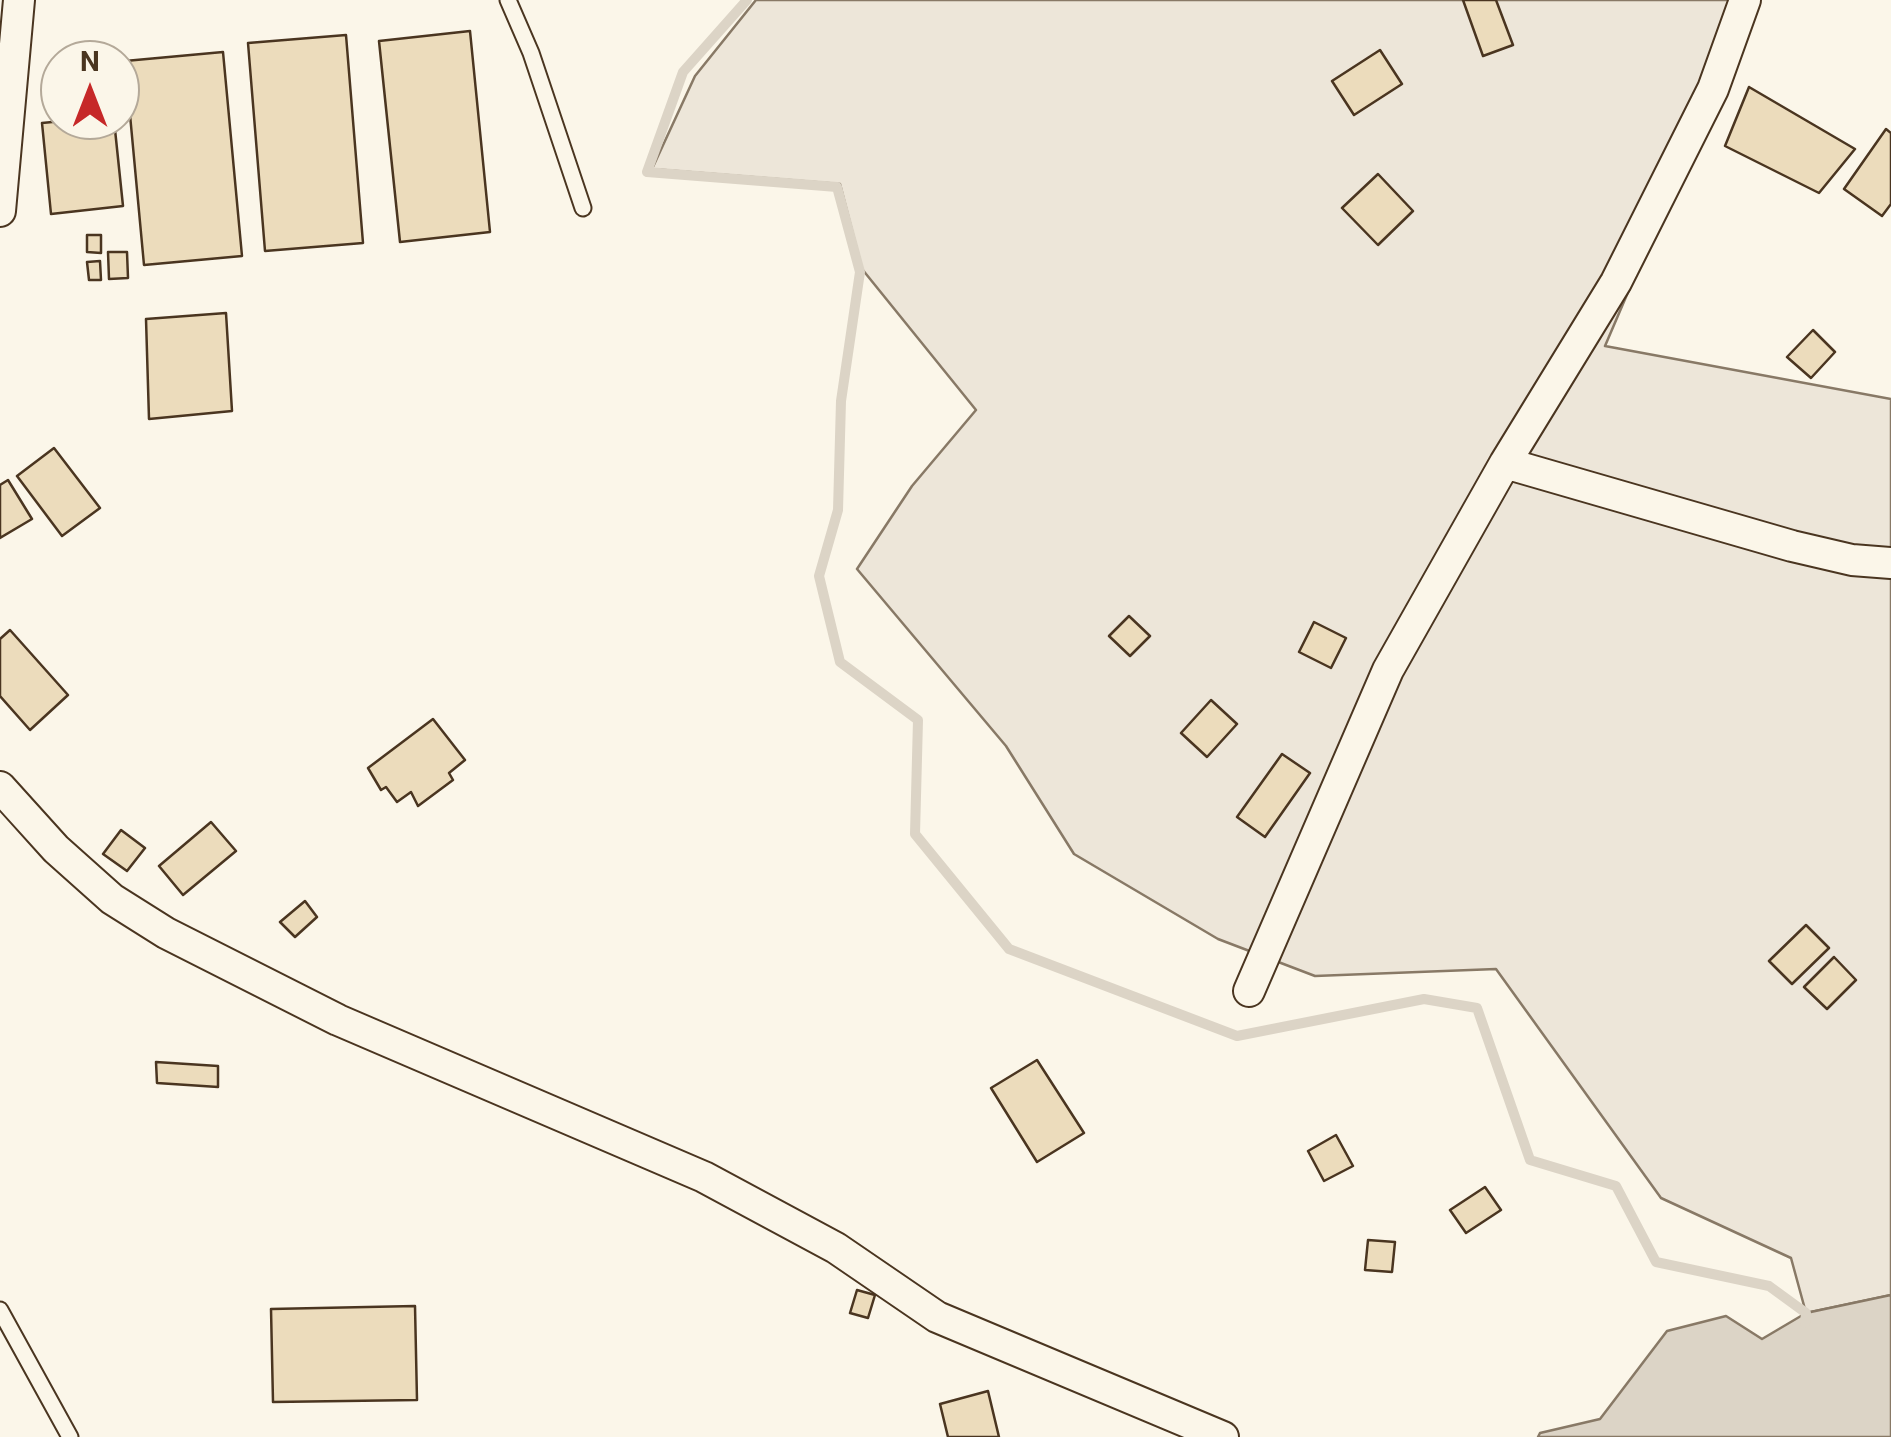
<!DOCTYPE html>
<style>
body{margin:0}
#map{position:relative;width:1891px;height:1437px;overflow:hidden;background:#fbf6e9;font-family:Roboto,sans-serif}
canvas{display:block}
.north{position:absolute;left:40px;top:40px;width:100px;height:100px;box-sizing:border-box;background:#fbf6e9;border:2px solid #b4a999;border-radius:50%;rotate:0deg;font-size:28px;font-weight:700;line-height:40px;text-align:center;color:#4a3520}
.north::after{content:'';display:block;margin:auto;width:35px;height:45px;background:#c62828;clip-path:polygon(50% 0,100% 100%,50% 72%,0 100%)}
</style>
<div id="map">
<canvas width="1891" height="1437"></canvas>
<div class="north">N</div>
</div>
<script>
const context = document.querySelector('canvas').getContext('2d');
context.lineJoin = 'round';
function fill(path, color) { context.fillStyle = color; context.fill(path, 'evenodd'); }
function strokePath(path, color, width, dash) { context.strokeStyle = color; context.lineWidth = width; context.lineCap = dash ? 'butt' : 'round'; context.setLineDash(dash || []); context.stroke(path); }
const green = new Path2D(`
 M 756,0 L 1741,0 L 1700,124 L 1605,346 L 1891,399 L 1891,1295 L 1806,1313 L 1791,1258 L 1661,1198 L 1496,969 L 1315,976 L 1218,939 L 1074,854 L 1006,746 L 857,569 L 912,486 L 976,410 L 862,269 L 840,184 L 652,169 L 695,76 Z`);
const water = new Path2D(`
 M 1891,1295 L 1891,1437 L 1538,1437 L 1540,1433 L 1600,1419 L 1667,1331 L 1726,1316 L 1762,1339 L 1806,1313 Z`);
const stream = new Path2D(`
 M 747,0 L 683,72 L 647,172 L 837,187 L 860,272 L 841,401 L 838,510 L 819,576 L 840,662 L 918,720 L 915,834 L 1009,949 L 1237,1036 L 1424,999 L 1477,1008 L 1530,1160 L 1616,1186 L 1656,1262 L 1769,1286 L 1806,1313 L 1805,1323`);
const building = new Path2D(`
 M 1463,0 L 1496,0 L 1513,45 L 1483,56 Z
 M 470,31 L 490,232 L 400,242 L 379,41 Z
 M 346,35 L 363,243 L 265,251 L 248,43 Z
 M 1380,50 L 1402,84 L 1354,115 L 1332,81 Z
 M 223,52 L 242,256 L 144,265 L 125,61 Z
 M 1749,87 L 1855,149 L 1819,193 L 1725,146 Z
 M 73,120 L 114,120 L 123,206 L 51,214 L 42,123 Z
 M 1886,129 L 1891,133 L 1891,204 L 1882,216 L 1844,189 Z
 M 1378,174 L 1413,211 L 1378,245 L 1342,208 Z
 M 87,235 L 101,235 L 101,253 L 87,252 Z
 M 108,252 L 127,252 L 128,278 L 109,279 Z
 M 100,261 L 101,280 L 89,280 L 87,262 Z
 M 226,313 L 232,411 L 149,419 L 146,319 Z
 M 1813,330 L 1835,352 L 1811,378 L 1787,357 Z
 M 54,448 L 100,508 L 62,536 L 17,476 Z
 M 8,480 L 32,519 L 0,538 L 0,485 Z
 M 1129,616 L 1150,636 L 1130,656 L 1109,636 Z
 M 1314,622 L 1346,638 L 1331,668 L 1299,652 Z
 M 10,630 L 68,695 L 30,730 L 0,696 L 0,639 Z
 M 1211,700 L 1237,724 L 1207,757 L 1181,733 Z
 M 433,719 L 465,760 L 449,773 L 453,780 L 418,806 L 411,792 L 397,802 L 386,787 L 381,790 L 368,768 Z
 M 1282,754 L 1310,773 L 1265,837 L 1237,817 Z
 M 211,822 L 236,851 L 183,895 L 159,866 Z
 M 121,830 L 145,848 L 127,871 L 103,854 Z
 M 305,901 L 317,917 L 295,937 L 280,922 Z
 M 1806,925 L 1829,948 L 1792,984 L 1769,961 Z
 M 1834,957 L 1856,980 L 1827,1009 L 1804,987 Z
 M 1037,1060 L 1084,1133 L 1037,1162 L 991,1088 Z
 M 156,1062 L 218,1066 L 218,1087 L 157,1083 Z
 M 1336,1135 L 1353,1166 L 1324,1181 L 1308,1151 Z
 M 1485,1187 L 1501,1210 L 1466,1233 L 1450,1210 Z
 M 1368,1240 L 1395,1242 L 1392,1272 L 1365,1270 Z
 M 857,1290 L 875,1295 L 868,1318 L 850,1313 Z
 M 415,1306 L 417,1400 L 273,1402 L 271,1309 Z
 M 988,1391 L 999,1437 L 948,1437 L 940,1404 Z`);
const lane = new Path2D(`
 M 508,0 L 531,53 L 583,208
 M 0,1310 L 70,1437`);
const street = new Path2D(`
 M 0,211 L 19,0
 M 1505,463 L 1792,546 L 1852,560 L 1891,563
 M 0,787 L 56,849 L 112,899 L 166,933 L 338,1020 L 704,1177 L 836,1248 L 937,1317 L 1223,1437
 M 1249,991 L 1388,670 L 1505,463 L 1616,282 L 1713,89 L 1745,0`);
fill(green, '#ede6d9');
strokePath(green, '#887966', 2.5);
fill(water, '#dcd4c6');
strokePath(water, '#887966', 2.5);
strokePath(stream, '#dcd4c6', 10);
fill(building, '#ecdcbc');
strokePath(building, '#4a3520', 2.5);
strokePath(lane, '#4a3520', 19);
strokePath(street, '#4a3520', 34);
strokePath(lane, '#fbf6e9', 15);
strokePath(street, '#fbf6e9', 30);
</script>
